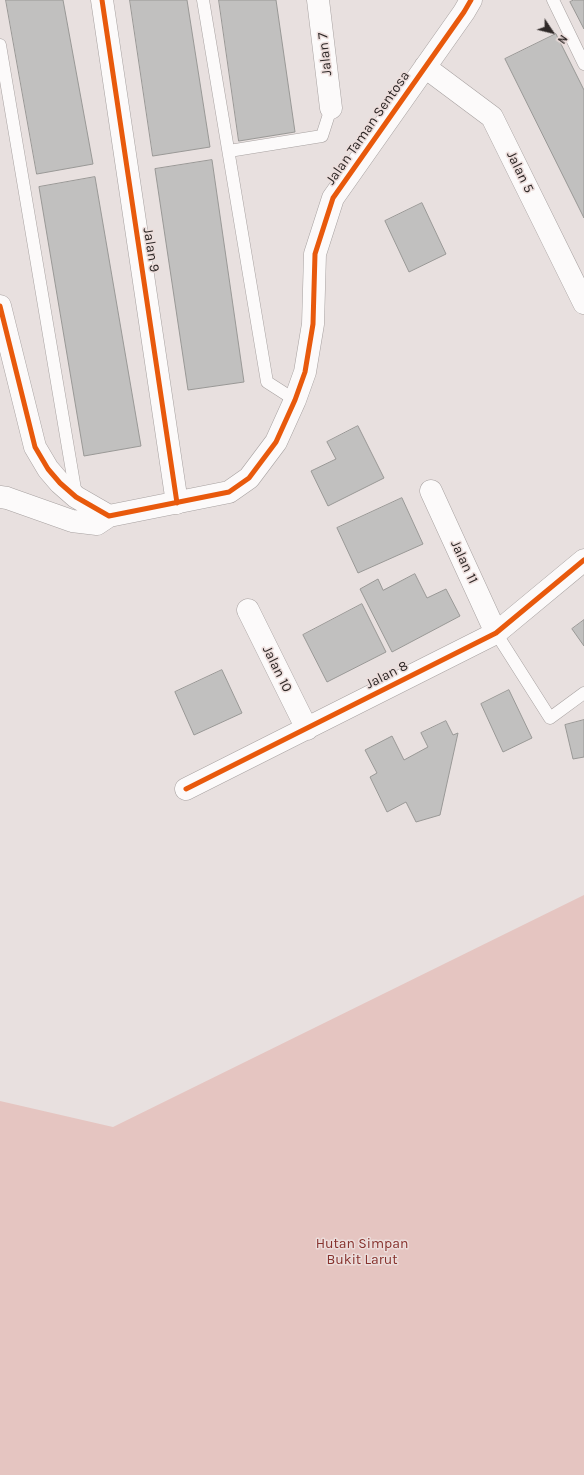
<!DOCTYPE html>
<style>
body{margin:0}
#map{position:relative;width:584px;height:1475px;overflow:hidden;background:#e8e0df;font-family:Karla,sans-serif}
canvas{display:block}
.north{position:absolute;left:532px;top:12px;width:40px;height:40px;-webkit-text-stroke:3px #ecdddb;paint-order:stroke;rotate:125deg;font-size:11px;font-weight:700;line-height:16px;text-align:center;color:#2e2827}
.north::after{content:'';display:block;margin:auto;width:14px;height:18px;background:#2e2827;clip-path:polygon(50% 0,100% 100%,50% 72%,0 100%)}
</style>
<div id="map">
<canvas width="584" height="1475"></canvas>
<div class="north">N</div>
</div>
<script>
const context = document.querySelector('canvas').getContext('2d');
context.lineJoin = 'round';
function fill(path, color) { context.fillStyle = color; context.fill(path, 'evenodd'); }
function strokePath(path, color, width, dash) { context.strokeStyle = color; context.lineWidth = width; context.lineCap = dash ? 'butt' : 'round'; context.setLineDash(dash || []); context.stroke(path); }
function label(font, color, halo, rows, align = 'center') {
  context.font = font + ' Karla,sans-serif'; context.lineWidth = 3; context.setLineDash([]); context.textBaseline = 'middle'; context.strokeStyle = halo; context.fillStyle = color; for (const [text, x, y, turn = 0] of rows) {
    context.save(); context.translate(x, y); context.rotate((+turn || 0) * Math.PI / 180); context.textAlign = isNaN(turn) ? turn : align; if (halo) context.strokeText(text, 0, 0); context.fillText(text, 0, 0); context.restore();
  }
}
const green = new Path2D(`
 M 584,895 L 584,1475 L 0,1475 L 0,1101 L 113,1127 Z`);
const building = new Path2D(`
 M 6,0 L 63,0 L 93,164 L 37,174 Z
 M 130,0 L 187,0 L 210,147 L 153,156 Z
 M 219,0 L 276,0 L 295,132 L 239,141 Z
 M 574,0 L 584,0 L 584,29 L 570,2 Z
 M 556,34 L 584,90 L 584,218 L 505,59 Z
 M 212,160 L 244,382 L 188,390 L 155,169 Z
 M 95,177 L 141,446 L 84,456 L 39,187 Z
 M 422,203 L 446,254 L 409,272 L 385,221 Z
 M 358,426 L 384,478 L 328,506 L 311,471 L 336,459 L 327,442 Z
 M 402,498 L 423,544 L 358,573 L 337,528 Z
 M 415,574 L 427,598 L 446,589 L 460,616 L 392,652 L 360,589 L 378,579 L 383,590 Z
 M 362,604 L 386,652 L 327,682 L 303,635 Z
 M 584,620 L 584,646 L 572,629 Z
 M 222,670 L 242,713 L 194,735 L 175,692 Z
 M 509,690 L 532,738 L 503,752 L 481,704 Z
 M 584,720 L 584,757 L 573,759 L 565,725 Z
 M 446,721 L 453,735 L 458,733 L 440,815 L 416,822 L 406,802 L 387,812 L 370,777 L 377,773 L 365,750 L 392,736 L 404,760 L 428,747 L 421,733 Z`);
const service = new Path2D(`
 M 203,0 L 267,382 L 295,400
 M 553,0 L 584,64
 M 0,45 L 76,495
 M 229,151 L 322,136 L 331,108
 M 496,633 L 550,718 L 584,693`);
const minor = new Path2D(`
 M 102,0 L 177,503
 M 318,0 L 331,108
 M 425,67 L 492,117 L 584,303
 M 0,306 L 35,447 L 48,469 L 60,483 L 76,497 L 109,516 L 229,492 L 249,478 L 276,442 L 295,400 L 305,372 L 313,324 L 315,254 L 333,198 L 464,12 L 471,0
 M 431,491 L 496,633
 M 0,497 L 7,498 L 72,521 L 97,524 L 109,516
 M 248,610 L 307,729
 M 186,789 L 496,633 L 584,560`);
const cycleway = new Path2D(`
 M 102,0 L 177,503
 M 0,306 L 35,447 L 48,469 L 60,483 L 76,497 L 109,516 L 229,492 L 249,478 L 276,442 L 295,400 L 305,372 L 313,324 L 315,254 L 333,198 L 464,12 L 471,0
 M 186,789 L 496,633 L 584,560`);
const streetNames = [
 ["Jalan 7",325,54,-96],
 ["Jalan Taman Sentosa",368,128,-55],
 ["Jalan 5",520,172,64],
 ["Jalan 9",151,250,81],
 ["Jalan 11",464,562,65],
 ["Jalan 10",277,669,64],
 ["Jalan 8",387,675,-27]
];
const parkNames = [
 ["Hutan Simpan",362,1244],
 ["Bukit Larut",362,1260]
];
fill(green, '#e5c5c1');
fill(building, '#c1c0bf');
strokePath(building, '#999896', 1);
strokePath(service, '#a7a1a0', 13);
strokePath(minor, '#a7a1a0', 23);
strokePath(service, '#fcfafa', 12);
strokePath(minor, '#fcfafa', 22);
strokePath(cycleway, '#e8590c', 5);
label('14px', '#2e2827', '#ecdddb', streetNames);
label('14px', '#86312c', '#ecdddb', parkNames);
</script>
